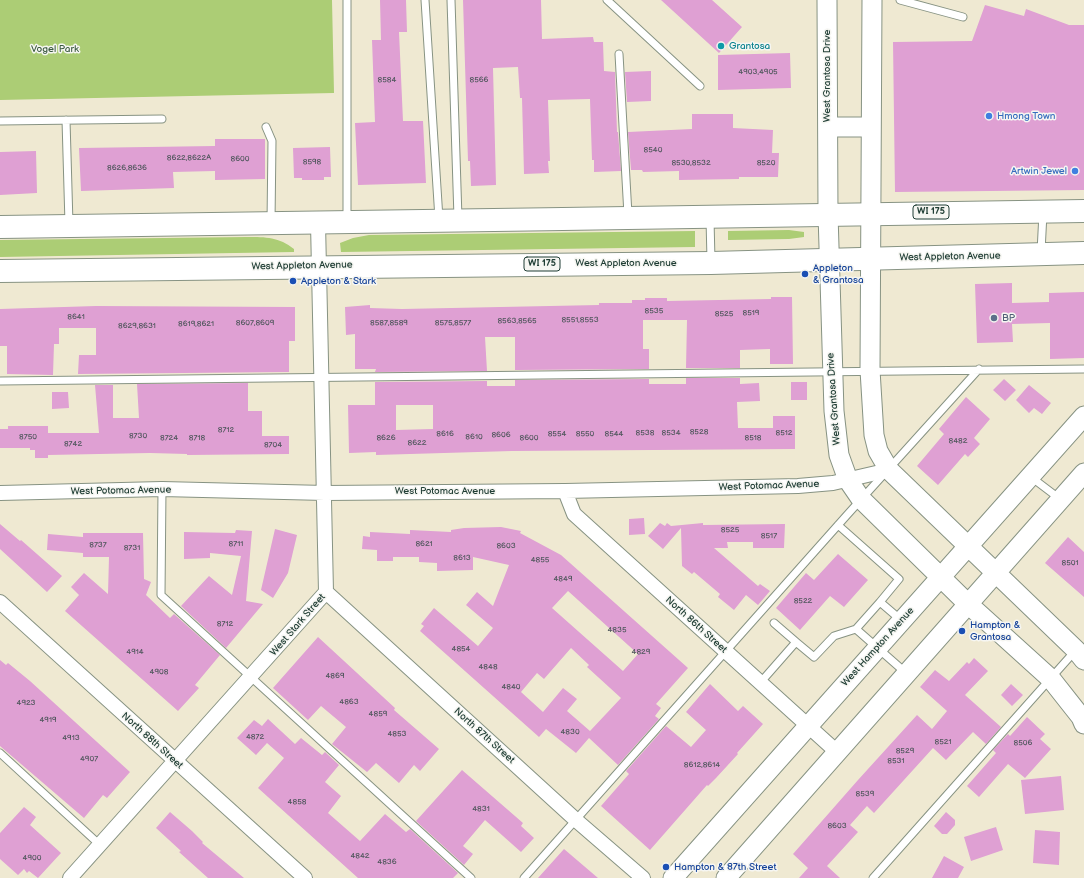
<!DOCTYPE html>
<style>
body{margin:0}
canvas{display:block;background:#efe9d2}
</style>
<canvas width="1084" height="878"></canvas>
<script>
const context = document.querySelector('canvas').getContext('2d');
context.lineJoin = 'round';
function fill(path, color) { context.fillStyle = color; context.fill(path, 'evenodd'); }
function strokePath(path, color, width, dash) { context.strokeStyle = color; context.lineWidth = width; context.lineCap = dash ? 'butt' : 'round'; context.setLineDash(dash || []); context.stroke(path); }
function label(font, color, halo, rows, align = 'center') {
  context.font = font + ' "Balsamiq Sans",sans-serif'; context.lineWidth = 3; context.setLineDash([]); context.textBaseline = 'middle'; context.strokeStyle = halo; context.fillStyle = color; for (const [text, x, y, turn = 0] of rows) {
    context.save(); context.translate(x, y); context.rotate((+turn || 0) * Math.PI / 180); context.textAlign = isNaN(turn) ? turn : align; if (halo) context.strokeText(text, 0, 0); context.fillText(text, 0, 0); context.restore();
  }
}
const green = new Path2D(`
 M 0,0 L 332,0 L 334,93 L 0,100 Z
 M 789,230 L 804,232 L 804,237 L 789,239 L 728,240 L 728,231 Z
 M 695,231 L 695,247 L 341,252 L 340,243 L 353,238 L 369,235 Z
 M 247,237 C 266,237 279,237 294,249 L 294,252 L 0,257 L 0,240 Z`);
const building = new Path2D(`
 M 380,0 L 406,0 L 407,32 L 399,32 L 403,121 L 423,121 L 426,183 L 358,185 L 355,123 L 375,122 L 372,40 L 381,40 Z
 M 463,0 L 541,0 L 542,39 L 593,37 L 594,42 L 603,42 L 604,71 L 615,72 L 617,132 L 618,132 L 621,171 L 594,172 L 594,160 L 592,160 L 590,99 L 548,100 L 550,161 L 548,161 L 549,173 L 524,174 L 522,98 L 520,98 L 518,67 L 493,68 L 496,185 L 471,186 L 470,161 L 468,161 Z
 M 661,0 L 712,0 L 742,27 L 719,53 Z
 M 985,5 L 1024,16 L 1026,9 L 1069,25 L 1084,25 L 1084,190 L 895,192 L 893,42 L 972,41 Z
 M 790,53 L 791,88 L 718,90 L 718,55 Z
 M 651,71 L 651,101 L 627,102 L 625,72 Z
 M 692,114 L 733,114 L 733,128 L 773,130 L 772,153 L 779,153 L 778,177 L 739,177 L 739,179 L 679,180 L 679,171 L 643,172 L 642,170 L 631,170 L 628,132 L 692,129 Z
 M 215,139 L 265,139 L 265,179 L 215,180 L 215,171 L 173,172 L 174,188 L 81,191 L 79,148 L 215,146 Z
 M 330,147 L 331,177 L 324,177 L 324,180 L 302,180 L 302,178 L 294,178 L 293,148 Z
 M 36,151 L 37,193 L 0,195 L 0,152 Z
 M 1012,283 L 1012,303 L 1049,302 L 1049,293 L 1084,292 L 1084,358 L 1050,359 L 1050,323 L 1012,324 L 1013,342 L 977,343 L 975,284 Z
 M 771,297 L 792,297 L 793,364 L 770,364 L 770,349 L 740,350 L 740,368 L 686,368 L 687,320 L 643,320 L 643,349 L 649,349 L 649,369 L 515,370 L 515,337 L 485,337 L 487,371 L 375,372 L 376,369 L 355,369 L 355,334 L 346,335 L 345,307 L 370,305 L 370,308 L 402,309 L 599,305 L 599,303 L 632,303 L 632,300 L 645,300 L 645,298 L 667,298 L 667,301 L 771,299 Z
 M 96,306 L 295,307 L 295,341 L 289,341 L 289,372 L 78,374 L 79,355 L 96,355 L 96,328 L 59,328 L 59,344 L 54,344 L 53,375 L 7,374 L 7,346 L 0,346 L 0,309 Z
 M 686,378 L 740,378 L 740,384 L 759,383 L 760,401 L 737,402 L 738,428 L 773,428 L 773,416 L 795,416 L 795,449 L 512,451 L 376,455 L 376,452 L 349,453 L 348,405 L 375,405 L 375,382 L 487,381 L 487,386 L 515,386 L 515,380 L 649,379 L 649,384 L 686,384 ZM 396,405 L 433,405 L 433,429 L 396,430 Z
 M 1004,379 L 1016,390 L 1005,401 L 993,390 Z
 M 791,382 L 807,382 L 807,400 L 791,400 Z
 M 248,383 L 248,411 L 262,411 L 262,436 L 289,436 L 289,454 L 187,455 L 187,454 L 150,453 L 48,455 L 48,458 L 35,458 L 35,450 L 30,450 L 30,448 L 0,448 L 0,429 L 8,429 L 8,426 L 48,426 L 48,433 L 99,433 L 95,385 L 113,385 L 113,418 L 139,418 L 137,384 Z
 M 1029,385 L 1051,403 L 1042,414 L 1034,408 L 1029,413 L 1016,400 Z
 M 52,392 L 68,392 L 69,408 L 52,409 Z
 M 966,397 L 990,419 L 974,438 L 980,444 L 968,457 L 965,454 L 938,485 L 917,466 L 944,434 L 939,429 Z
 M 644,518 L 645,534 L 629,535 L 629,519 Z
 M 660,523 L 665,526 L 667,523 L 671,526 L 703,523 L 703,525 L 785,524 L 784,548 L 753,548 L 753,542 L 727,542 L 728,548 L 714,548 L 758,586 L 760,584 L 770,591 L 758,605 L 746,595 L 734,610 L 718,597 L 720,594 L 694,572 L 692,574 L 682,566 L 681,528 L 663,549 L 648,536 Z
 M 0,524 L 20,541 L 21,540 L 62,576 L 47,592 L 0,549 Z
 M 501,527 L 521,531 L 520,533 L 561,555 L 688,668 L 656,704 L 661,708 L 655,716 L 659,719 L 618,765 L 589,738 L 576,753 L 546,729 L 539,737 L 420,631 L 424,626 L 421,624 L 434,608 L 478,646 L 493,628 L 466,605 L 477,592 L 493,606 L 509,565 L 473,557 L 473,570 L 437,571 L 437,563 L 419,562 L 419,557 L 393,557 L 393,561 L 377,561 L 377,550 L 362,549 L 363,536 L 370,537 L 370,532 L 410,534 L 410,530 L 451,532 L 451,530 L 464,528 ZM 568,591 L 638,654 L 623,671 L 552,608 ZM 571,648 L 589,665 L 587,667 L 621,698 L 590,731 L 567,711 L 577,699 L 563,688 L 543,712 L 521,692 L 537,673 L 544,679 Z
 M 275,529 L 297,535 L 288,573 L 273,598 L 261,590 Z
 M 236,530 L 252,531 L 246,601 L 263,604 L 226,648 L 181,606 L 209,576 L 232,595 L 241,556 L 210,553 L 210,558 L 184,559 L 184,532 L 235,533 Z
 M 83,533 L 143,533 L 144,579 L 151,582 L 146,595 L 170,618 L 174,614 L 220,655 L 195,685 L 199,688 L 178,711 L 65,611 L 79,595 L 71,587 L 84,573 L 108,594 L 109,557 L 83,557 L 83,553 L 47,550 L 48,534 L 83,537 Z
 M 1068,537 L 1084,552 L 1084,597 L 1045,563 Z
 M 838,554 L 868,580 L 844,607 L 830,596 L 800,630 L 776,608 L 806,573 L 814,580 Z
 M 318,637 L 395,708 L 394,710 L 439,749 L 420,771 L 414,765 L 399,783 L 376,763 L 367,772 L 332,744 L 346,727 L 321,706 L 308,720 L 273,688 Z
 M 974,658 L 988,671 L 965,695 L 1001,727 L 986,744 L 973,732 L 946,760 L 933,748 L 874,813 L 867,806 L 850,825 L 858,832 L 827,866 L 840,878 L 799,878 L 808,868 L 793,854 L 858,780 L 917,715 L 932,729 L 947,711 L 920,687 L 935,670 L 949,681 L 967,662 L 969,664 Z
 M 0,660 L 6,665 L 8,663 L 30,681 L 130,772 L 107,798 L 103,795 L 84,818 L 0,746 Z
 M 710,684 L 738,711 L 743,706 L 763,724 L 737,753 L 738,754 L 716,778 L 708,786 L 707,785 L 650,850 L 601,806 L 629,774 L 626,771 L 666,726 L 691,747 L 706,730 L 686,712 Z
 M 1011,684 L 1023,695 L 1012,706 L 1001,695 Z
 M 1027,717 L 1045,734 L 1040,739 L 1051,749 L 1025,778 L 1008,764 L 979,797 L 967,786 L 996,753 L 993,750 L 1008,734 L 1010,736 Z
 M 268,719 L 295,744 L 301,738 L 322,755 L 325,752 L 339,765 L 325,782 L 341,796 L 328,813 L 360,841 L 385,814 L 406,832 L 410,829 L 458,873 L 453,878 L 358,878 L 258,788 L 284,758 L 267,743 L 256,755 L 237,738 L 254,720 L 262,726 Z
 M 462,770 L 523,823 L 521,826 L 534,838 L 521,852 L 485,820 L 463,846 L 473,854 L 464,865 L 416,821 Z
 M 1061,776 L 1064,810 L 1025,814 L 1021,780 Z
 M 24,807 L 36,817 L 30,825 L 61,853 L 38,878 L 29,871 L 27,873 L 24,869 L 18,875 L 0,859 L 0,833 Z
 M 170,812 L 192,831 L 203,842 L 202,843 L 244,878 L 208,878 L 179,852 L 181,851 L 156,828 Z
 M 946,812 L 955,820 L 955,825 L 947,834 L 942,834 L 934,826 Z
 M 996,827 L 1003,850 L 971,861 L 964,837 Z
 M 1035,830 L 1060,832 L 1059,865 L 1033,863 Z
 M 564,849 L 598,878 L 538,878 Z
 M 944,856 L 964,867 L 958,878 L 932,878 Z`);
const lane = new Path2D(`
 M 347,0 L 347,220
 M 425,0 L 439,219
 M 451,0 L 458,218
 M 607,0 L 700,86
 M 900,0 L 963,17
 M 619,54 L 628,215
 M 66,120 L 69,224
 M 0,121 L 162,119
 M 266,127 L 272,141 L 271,222
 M 710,219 L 711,260
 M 1041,252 L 1043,213
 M 0,381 L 1084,369
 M 1031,477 L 1060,499
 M 162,489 L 161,595 L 471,878
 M 838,525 L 899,579 L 880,602 L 901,620
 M 774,623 L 796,642
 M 856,629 L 880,602
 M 760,683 L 796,642 L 814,657 L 834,636 L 856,629 L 906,673
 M 0,753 L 100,845
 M 524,878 L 847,515 L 979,369
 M 873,878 L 1075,651`);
const street = new Path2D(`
 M 565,491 L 574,514 L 837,752
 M 0,493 L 162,489 L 325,493 L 565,491 L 798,486 L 833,483 L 889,470
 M 326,592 L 577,821 L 643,878
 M 0,602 L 305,878
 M 70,878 L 326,592 L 318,223`);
const secondary = new Path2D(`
 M 827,0 L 828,214 L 834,411 L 839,455 L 848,480 L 861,499 L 967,603 L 1051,679 L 1081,717 L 1084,724
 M 872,0 L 870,370 L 874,435 L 878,451 L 889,470 L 1076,650 L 1084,660
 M 828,127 L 871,127
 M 673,878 L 1084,416
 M 726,878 L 1084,473`);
const primary = new Path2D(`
 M 0,227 C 361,225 723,214 1084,211
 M 0,271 L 711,263 L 1084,253`);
const markers = [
 [721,46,4,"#0f9aa8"],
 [989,116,4,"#3f7fe0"],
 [1075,171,4,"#3f7fe0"],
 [805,274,4,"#1a4fb4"],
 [293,281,4,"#1a4fb4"],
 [994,318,4,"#5c6f8a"],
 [962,631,4,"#1a4fb4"],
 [666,867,4,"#1a4fb4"]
];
const numberNames = [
 ["4903,4905",758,72],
 ["8584",387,80],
 ["8566",479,80],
 ["8540",653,150],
 ["8622,8622A",189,158],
 ["8600",240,159],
 ["8598",312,162],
 ["8530,8532",691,163],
 ["8520",766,163],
 ["8626,8636",127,168],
 ["8535",654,311],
 ["8519",751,313],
 ["8525",724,314],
 ["8641",76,317],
 ["8551,8553",580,320],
 ["8563,8565",517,321],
 ["8607,8609",255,323],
 ["8587,8589",389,323],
 ["8575,8577",453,323],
 ["8619,8621",196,324],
 ["8629,8631",137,326],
 ["8712",226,430],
 ["8528",699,432],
 ["8538",645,433],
 ["8534",671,433],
 ["8512",784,433],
 ["8616",445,434],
 ["8554",557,434],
 ["8550",585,434],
 ["8544",614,434],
 ["8606",501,435],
 ["8730",138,436],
 ["8750",28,437],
 ["8610",474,437],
 ["8724",169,438],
 ["8718",197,438],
 ["8626",386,438],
 ["8600",529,438],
 ["8518",753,438],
 ["8482",958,441],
 ["8622",417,443],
 ["8742",73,444],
 ["8704",273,445],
 ["8525",730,530],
 ["8517",769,536],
 ["8711",236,544],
 ["8621",424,544],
 ["8737",98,545],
 ["8603",506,546],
 ["8731",132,548],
 ["8613",462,558],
 ["4855",540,560],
 ["8501",1070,563],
 ["4849",563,579],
 ["8522",803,601],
 ["8712",225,624],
 ["4835",617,630],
 ["4854",461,649],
 ["4914",135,652],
 ["4829",641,652],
 ["4848",488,667],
 ["4908",159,672],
 ["4869",335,676],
 ["4840",511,687],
 ["4863",349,702],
 ["4923",26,703],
 ["4859",378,714],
 ["4919",48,720],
 ["4830",570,732],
 ["4853",397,734],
 ["4872",255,737],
 ["4913",71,738],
 ["8521",943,742],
 ["8506",1023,743],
 ["8529",905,751],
 ["4907",89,759],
 ["8531",896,761],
 ["8612,8614",702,765],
 ["8539",865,794],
 ["4858",297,802],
 ["4831",481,809],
 ["8603",837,826],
 ["4842",360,856],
 ["4900",32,858],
 ["4836",387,862]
];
const shields = [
 [931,212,36],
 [542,264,36]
];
const shieldNames = [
 ["WI 175",931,212],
 ["WI 175",542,264]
];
const cultureNames = [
 ["Grantosa",729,46]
];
const parkNames = [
 ["Vogel Park",55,49]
];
const streetNames = [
 ["West Grantosa Drive",827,76,-90],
 ["West Appleton Avenue",950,257,-1],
 ["West Appleton Avenue",626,263],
 ["West Appleton Avenue",302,266,-1],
 ["West Grantosa Drive",834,399,-94],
 ["West Potomac Avenue",769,486,-2],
 ["West Potomac Avenue",121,491,-1],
 ["West Potomac Avenue",445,491],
 ["West Stark Street",298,625,-49],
 ["North 86th Street",696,625,42],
 ["West Hampton Avenue",878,647,-48],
 ["North 87th Street",484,736,42],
 ["North 88th Street",152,741,42]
];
const shopNames = [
 ["Hmong Town",997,116],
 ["Artwin Jewel",1067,171,"right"]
];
const transitNames = [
 ["Appleton",813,268],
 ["& Grantosa",813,280],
 ["Appleton & Stark",301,281],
 ["Hampton &",970,625],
 ["Grantosa",970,637],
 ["Hampton & 87th Street",674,867]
];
const serviceNames = [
 ["BP",1002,318]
];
fill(green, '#accd75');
fill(building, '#dfa0d3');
strokePath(lane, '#879383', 9);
strokePath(street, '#879383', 16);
strokePath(secondary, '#879383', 21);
strokePath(primary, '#879383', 24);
strokePath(lane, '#fff', 7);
strokePath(street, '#fff', 14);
strokePath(secondary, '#fff', 19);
strokePath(primary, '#fff', 22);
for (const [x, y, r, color] of markers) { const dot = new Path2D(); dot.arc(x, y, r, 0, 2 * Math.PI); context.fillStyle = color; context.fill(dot); strokePath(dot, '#f6f6f2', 1.5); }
label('8px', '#4f565c', null, numberNames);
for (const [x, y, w] of shields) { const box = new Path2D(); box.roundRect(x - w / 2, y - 7, w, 14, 3); context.fillStyle = '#f6f6f2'; context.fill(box); strokePath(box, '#1f3d34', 1); }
label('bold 9px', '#1f3d34', null, shieldNames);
label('10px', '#0d838f', '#f6f6f2', cultureNames, 'left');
label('10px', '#3b5a41', '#f6f6f2', parkNames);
label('10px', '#1f3d34', '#f6f6f2', streetNames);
label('10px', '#366cbe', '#f6f6f2', shopNames, 'left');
label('10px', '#164399', '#f6f6f2', transitNames, 'left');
label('10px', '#4e5e75', '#f6f6f2', serviceNames, 'left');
</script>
